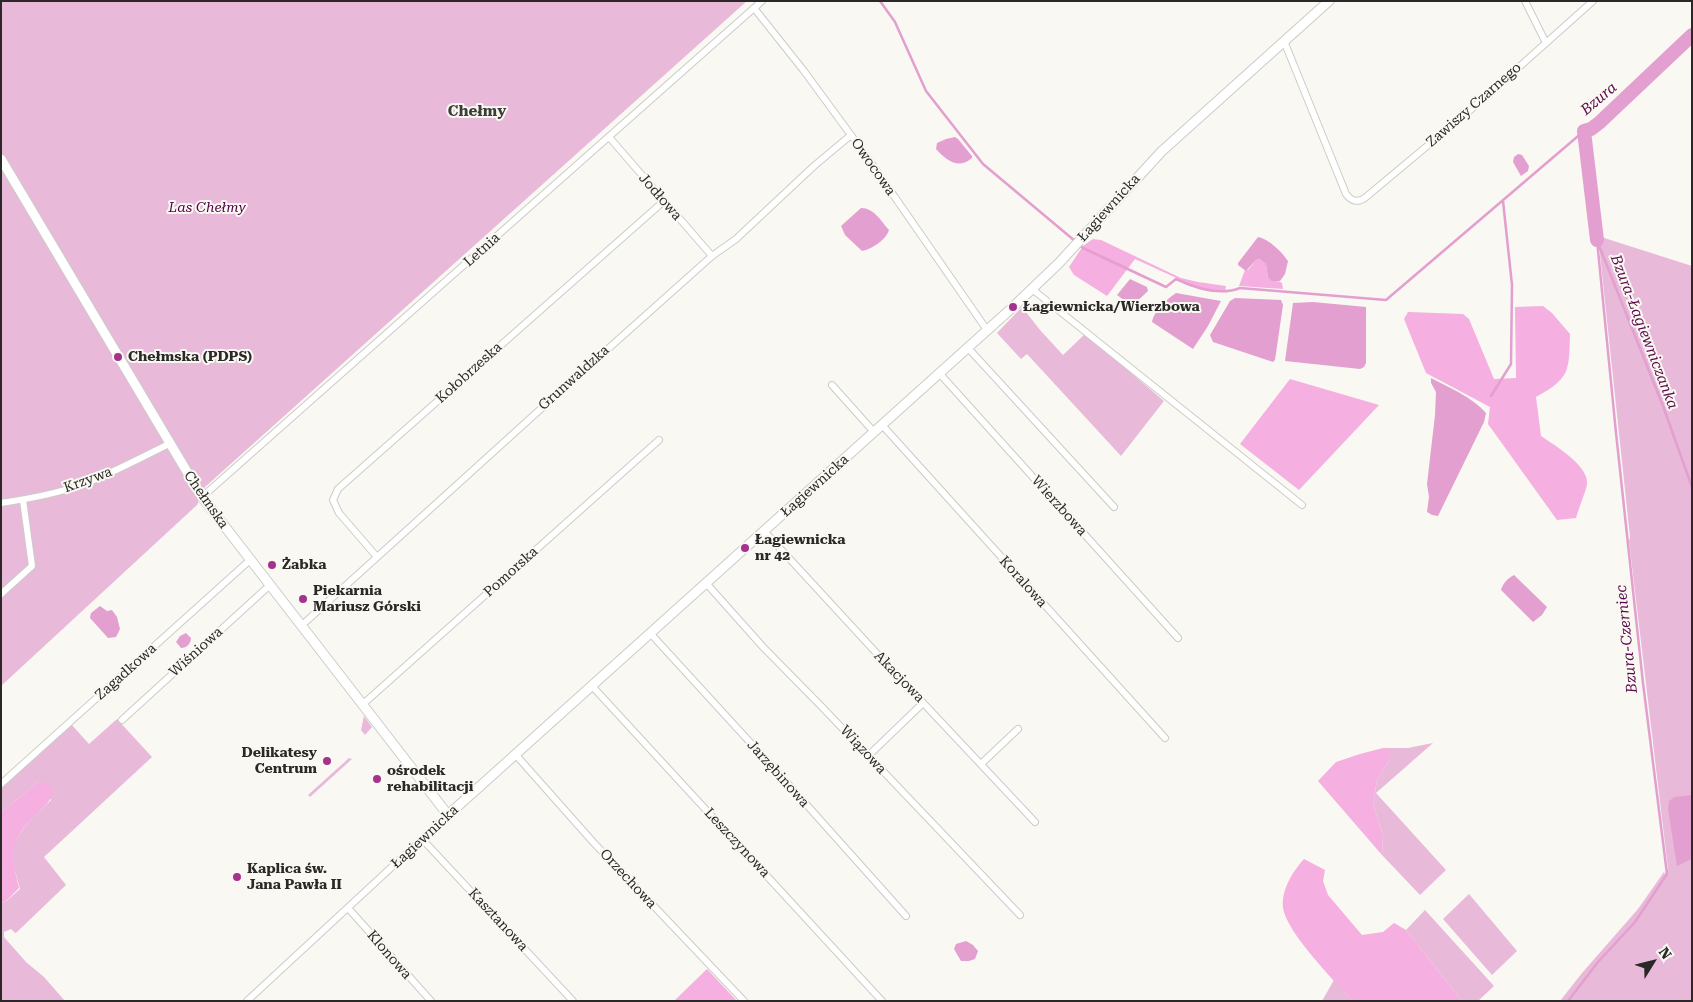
<!DOCTYPE html>
<meta charset="utf-8">
<style>
body{margin:0}
#map{position:relative;width:1693px;height:1002px;overflow:hidden;background:#f9f8f2;font-family:"Roboto Serif",serif}
canvas{display:block}
.frame{position:absolute;inset:0;border:2px solid #2a2927;pointer-events:none}
.north{position:absolute;left:1628px;top:937px;width:50px;height:50px;-webkit-text-stroke:4px #f9f8f2;paint-order:stroke;rotate:54deg;font-size:14px;font-weight:700;line-height:20px;text-align:center;color:#2a2927}
.north::after{content:'';display:block;margin:auto;width:18px;height:22px;background:#2a2927;clip-path:polygon(50% 0,100% 100%,50% 72%,0 100%)}
</style>
<div id="map">
<canvas width="1693" height="1002"></canvas>
<div class="frame"></div>
<div class="north">N</div>
</div>
<script>
const context = document.querySelector('canvas').getContext('2d');
context.lineJoin = 'round';
function fill(path, color) { context.fillStyle = color; context.fill(path, 'evenodd'); }
function strokePath(path, color, width, dash) { context.strokeStyle = color; context.lineWidth = width; context.lineCap = dash ? 'butt' : 'round'; context.setLineDash(dash || []); context.stroke(path); }
function label(font, color, halo, rows, align = 'center') {
  context.font = font + ' "Roboto Serif",serif'; context.lineWidth = 4; context.setLineDash([]); context.textBaseline = 'middle'; context.strokeStyle = halo; context.fillStyle = color; for (const [text, x, y, turn = 0] of rows) {
    context.save(); context.translate(x, y); context.rotate((+turn || 0) * Math.PI / 180); context.textAlign = isNaN(turn) ? turn : align; if (halo) context.strokeText(text, 0, 0); context.fillText(text, 0, 0); context.restore();
  }
}
const green = new Path2D(`
 M 1,1 L 747,1 L 205,487 L 197,505 L 1,686 Z
 M 1598,236 L 1692,266 L 1692,1001 L 1560,1001 L 1582,973 L 1638,909 L 1664,872 L 1665,874 L 1668,869 L 1629,541 L 1630,537 Z
 M 1022,307 L 1040,330 L 1063,355 L 1085,334 L 1164,401 L 1121,456 L 1027,354 L 1021,359 L 997,333 Z
 M 364,716 L 372,727 L 365,735 L 361,730 Z
 M 117,719 L 152,757 L 44,857 L 66,885 L 17,932 L 15,933 L 11,929 L 4,932 L 4,937 L 26,962 L 44,977 L 65,1001 L 1,1001 L 1,902 L 4,903 L 20,889 C 17,878 13,865 12,854 C 11,836 39,812 51,800 L 39,781 L 1,813 L 1,788 L 71,724 L 89,744 Z
 M 1433,743 L 1376,793 L 1446,870 L 1420,895 L 1382,855 L 1383,836 L 1373,804 L 1377,780 L 1390,759 L 1390,750 L 1383,748 L 1408,748 Z
 M 349,758 L 352,759 L 310,797 L 308,795 Z
 M 1469,894 L 1517,951 L 1492,975 L 1443,919 Z
 M 1425,910 L 1494,986 L 1478,1001 L 1462,1001 L 1406,930 Z
 M 1334,980 L 1352,1001 L 1322,1001 Z`);
const forest = new Path2D(`
 M 1093,239 L 1101,240 L 1181,278 L 1198,282 L 1226,286 L 1225,292 L 1196,287 L 1135,259 L 1107,296 L 1074,275 L 1069,267 L 1083,246 Z
 M 1259,259 L 1266,264 L 1268,278 C 1272,281 1278,280 1282,283 L 1283,289 L 1239,286 L 1245,270 L 1248,270 L 1256,260 Z
 M 1543,306 L 1552,313 L 1570,334 C 1569,372 1570,378 1536,397 L 1541,436 C 1554,445 1590,466 1587,485 C 1584,496 1579,507 1576,518 L 1557,520 L 1488,424 L 1490,407 L 1426,373 L 1404,319 L 1408,312 L 1463,314 L 1469,319 L 1494,379 L 1516,378 L 1515,307 Z
 M 1290,379 L 1379,405 L 1299,490 L 1240,444 Z
 M 1383,748 L 1390,749 L 1390,759 L 1377,780 L 1373,804 L 1383,836 L 1382,855 L 1318,781 L 1336,762 L 1360,754 Z
 M 39,781 L 48,784 L 53,791 C 51,802 45,805 38,813 C 8,842 10,849 19,888 L 4,903 L 1,902 L 1,813 Z
 M 1304,859 L 1325,870 L 1323,881 L 1328,895 L 1362,935 L 1383,932 L 1394,923 L 1406,930 L 1462,1001 L 1352,1001 C 1334,980 1287,933 1283,908 C 1281,890 1293,871 1304,859 Z
 M 707,969 L 737,1001 L 674,1001 Z`);
const water = new Path2D(`
 M 955,137 L 958,139 L 972,156 L 972,158 C 958,170 946,160 936,149 L 937,143 L 946,139 Z
 M 1518,154 L 1522,155 L 1529,166 L 1528,171 L 1521,176 L 1513,162 L 1514,157 Z
 M 861,208 C 874,208 881,221 889,230 C 886,240 872,249 862,251 L 845,235 L 841,226 Z
 M 1258,237 C 1269,239 1282,252 1288,261 L 1285,274 L 1280,281 L 1272,281 L 1268,278 L 1266,264 L 1259,259 L 1256,260 L 1246,271 L 1238,265 L 1238,263 Z
 M 1130,279 L 1147,287 L 1148,291 L 1132,306 L 1117,295 Z
 M 1176,293 L 1221,301 L 1208,326 L 1193,349 L 1152,322 C 1154,311 1167,299 1176,293 Z
 M 1235,298 L 1281,300 L 1283,305 L 1275,360 L 1273,362 L 1213,342 L 1210,335 L 1230,301 Z
 M 1313,302 L 1366,307 L 1366,363 L 1364,367 L 1360,369 L 1285,361 L 1293,303 Z
 M 1431,378 C 1450,388 1472,397 1486,413 L 1484,422 L 1438,516 L 1432,515 L 1427,512 L 1429,497 L 1427,484 L 1435,415 L 1436,392 L 1431,383 Z
 M 1514,575 L 1547,607 L 1542,615 L 1533,622 L 1501,590 C 1503,583 1508,578 1514,575 Z
 M 100,606 L 107,611 L 112,610 L 117,617 L 120,629 L 116,637 L 108,638 L 90,618 L 91,613 Z
 M 186,633 L 191,638 C 191,643 187,648 181,648 L 176,642 L 180,636 Z
 M 1692,795 L 1692,859 L 1677,866 L 1668,809 L 1669,801 L 1675,797 Z
 M 966,941 L 973,945 L 978,951 L 975,959 L 969,961 L 961,961 L 954,949 L 956,944 Z`);
const stream = new Path2D(`
 M 880,1 L 895,22 L 926,91 L 983,164 L 1075,241
 M 1598,243 L 1663,406 L 1692,487
 M 1079,245 L 1083,248 L 1166,287 L 1176,279 C 1195,288 1220,296 1240,288 L 1386,300 L 1584,131
 M 1491,396 L 1511,364 L 1512,285 L 1503,201
 M 1568,1001 L 1598,962 L 1635,922 L 1667,874 L 1643,683 L 1616,433 L 1597,240`);
const river = new Path2D(`
 M 1597,240 L 1584,131 L 1591,129 L 1599,123 L 1692,35`);
const street = new Path2D(`
 M 1525,1 L 1546,43
 M 754,8 L 804,71 L 867,157 L 987,330
 M 1284,41 L 1346,194 C 1352,202 1359,203 1366,197 L 1481,101 L 1593,1
 M 609,137 L 712,256
 M 1032,289 L 1302,505
 M 968,348 L 1114,507
 M 940,374 L 1178,638
 M 832,385 L 874,432
 M 882,425 L 1165,738
 M 202,497 L 762,1
 M 1,503 C 28,499 55,494 81,485 C 111,474 140,458 169,444
 M 764,531 L 881,658 L 1035,822
 M 377,557 L 339,513 L 333,500 L 338,489 L 664,201
 M 706,583 L 763,647 L 822,707 L 1020,915
 M 1,594 L 32,566 L 23,500
 M 301,626 L 544,406 L 712,256 L 736,239 L 814,166 L 851,135
 M 650,633 L 780,775 L 906,916
 M 592,686 L 882,1001
 M 362,705 L 659,440
 M 122,720 L 270,585
 M 515,754 L 593,842 L 744,1001
 M 868,756 L 923,703
 M 981,764 L 1018,729
 M 1,784 L 250,560
 M 423,840 L 573,1001
 M 348,908 L 431,1001
 M 247,1001 L 448,815`);
const secondary = new Path2D(`
 M 1,159 L 202,497 L 448,815 L 1013,307 L 1059,263 L 1162,151 L 1329,1`);
const markers = [
 [1013,307,5,"#a5328d"],
 [118,357,5,"#a5328d"],
 [745,548,5,"#a5328d"],
 [272,565,5,"#a5328d"],
 [303,599,5,"#a5328d"],
 [327,761,5,"#a5328d"],
 [377,779,5,"#a5328d"],
 [237,877,5,"#a5328d"]
];
const streetNames = [
 ["Zawiszy Czarnego",1474,105,-41],
 ["Owocowa",873,167,55],
 ["Jodłowa",660,197,49],
 ["Łagiewnicka",1109,208,-48],
 ["Letnia",482,250,-42],
 ["Kołobrzeska",469,373,-42],
 ["Grunwaldzka",574,378,-42],
 ["Krzywa",88,480,-20],
 ["Łagiewnicka",815,486,-42],
 ["Chełmska",206,500,55],
 ["Wierzbowa",1059,506,48],
 ["Pomorska",511,572,-42],
 ["Koralowa",1023,582,48],
 ["Wiśniowa",196,652,-42],
 ["Zagadkowa",126,672,-42],
 ["Akacjowa",899,677,46],
 ["Wiązowa",863,750,47],
 ["Jarzębinowa",778,774,48],
 ["Łagiewnicka",425,837,-43],
 ["Leszczynowa",737,843,47],
 ["Orzechowa",628,879,47],
 ["Kasztanowa",498,920,47],
 ["Klonowa",389,955,49]
];
const parkNames = [
 ["Las Chełmy",207,208]
];
const poiNames = [
 ["Łagiewnicka/Wierzbowa",1023,307],
 ["Chełmska (PDPS)",128,357],
 ["Łagiewnicka",755,540],
 ["nr 42",755,556],
 ["Żabka",282,565],
 ["Piekarnia",313,591],
 ["Mariusz Górski",313,607],
 ["Delikatesy",317,753,"right"],
 ["Centrum",317,769,"right"],
 ["ośrodek",387,771],
 ["rehabilitacji",387,787],
 ["Kaplica św.",247,869],
 ["Jana Pawła II",247,885]
];
const waterNames = [
 ["Bzura",1599,99,-40],
 ["Bzura-Łagiewniczanka",1644,332,69],
 ["Bzura-Czerniec",1627,639,-96]
];
const neighbourhoodNames = [
 ["Chełmy",477,112]
];
fill(green, '#e9b9da');
fill(forest, '#f5afe0');
fill(water, '#e39fcf');
strokePath(stream, '#e39fcf', 2.5);
strokePath(river, '#e39fcf', 14);
strokePath(street, '#ccccc6', 8);
strokePath(secondary, '#ccccc6', 11);
strokePath(street, '#fff', 6);
strokePath(secondary, '#fff', 9);
for (const [x, y, r, color] of markers) { const dot = new Path2D(); dot.arc(x, y, r, 0, 2 * Math.PI); context.fillStyle = color; context.fill(dot); strokePath(dot, '#f9f8f2', 2); }
label('14px', '#2a2927', '#f9f8f2', streetNames);
label('italic 14px', '#510043', '#f9f8f2', parkNames);
label('bold 14px', '#2a2927', '#f9f8f2', poiNames, 'left');
label('italic 15px', '#5b094b', '#f9f8f2', waterNames);
label('bold 15px', '#3d3d37', '#f9f8f2', neighbourhoodNames);
</script>
